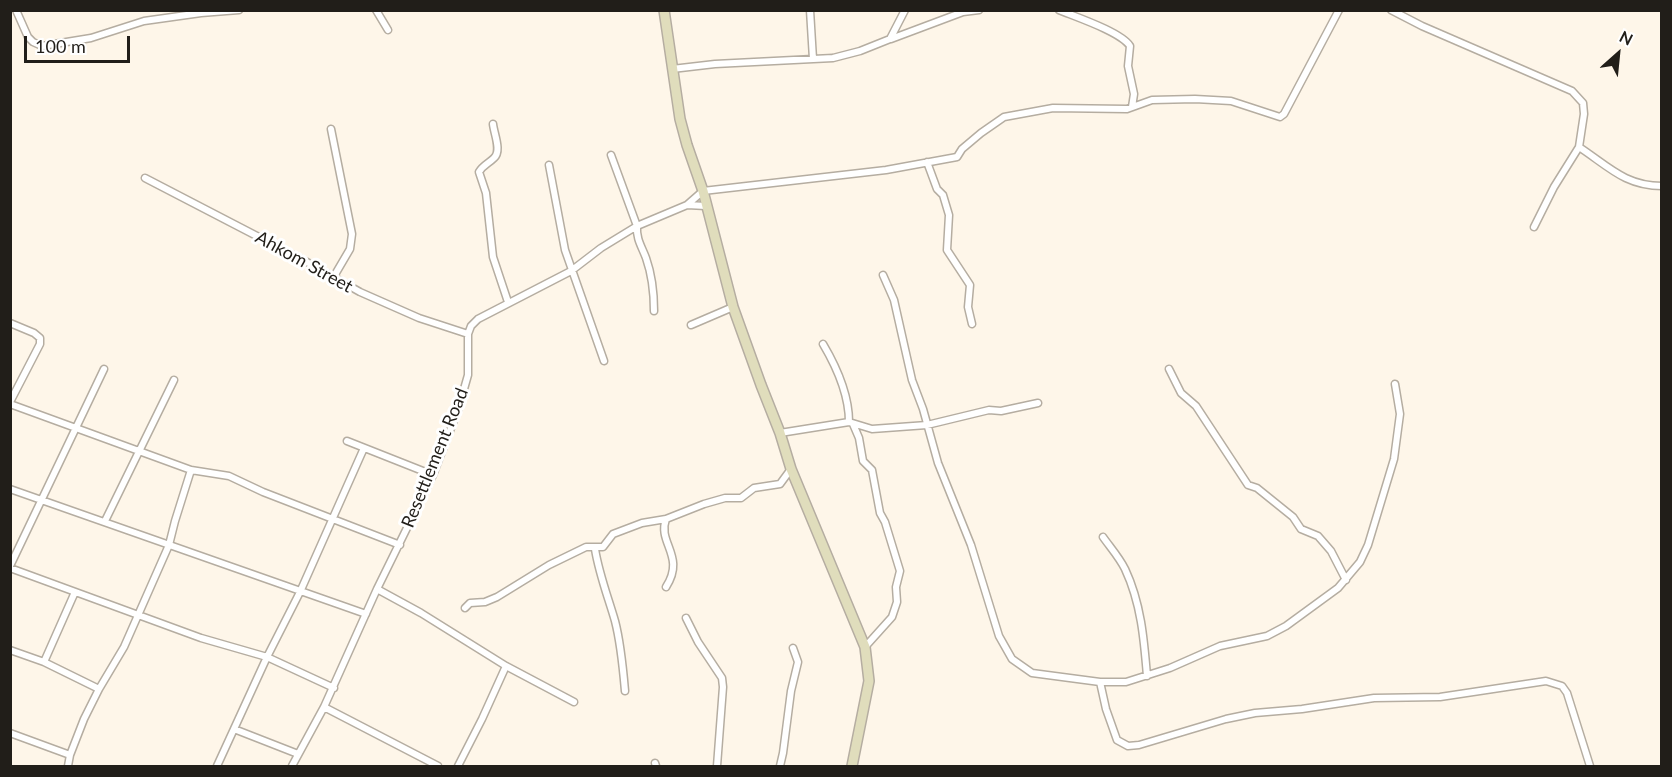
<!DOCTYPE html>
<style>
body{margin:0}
#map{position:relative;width:1672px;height:777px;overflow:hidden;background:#fef6e9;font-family:Lato,sans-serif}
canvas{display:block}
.frame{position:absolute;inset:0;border:12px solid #211e19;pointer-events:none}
.north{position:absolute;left:1588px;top:24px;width:60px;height:60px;-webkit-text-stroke:4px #fff;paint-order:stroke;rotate:27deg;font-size:16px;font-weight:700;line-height:24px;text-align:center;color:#211e19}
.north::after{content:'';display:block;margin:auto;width:21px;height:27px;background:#211e19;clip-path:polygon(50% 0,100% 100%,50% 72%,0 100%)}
.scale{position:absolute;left:24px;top:36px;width:106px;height:27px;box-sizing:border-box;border:3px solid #211e19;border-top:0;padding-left:8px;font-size:18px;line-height:21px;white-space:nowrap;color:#211e19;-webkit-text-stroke:4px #fff;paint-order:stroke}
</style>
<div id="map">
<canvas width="1672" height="777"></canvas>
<div class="frame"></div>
<div class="north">N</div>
<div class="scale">100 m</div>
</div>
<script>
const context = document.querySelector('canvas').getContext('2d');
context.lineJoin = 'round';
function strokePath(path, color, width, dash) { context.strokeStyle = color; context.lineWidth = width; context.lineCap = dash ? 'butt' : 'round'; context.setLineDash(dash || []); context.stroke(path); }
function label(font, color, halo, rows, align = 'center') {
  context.font = font + ' Lato,sans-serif'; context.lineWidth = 6; context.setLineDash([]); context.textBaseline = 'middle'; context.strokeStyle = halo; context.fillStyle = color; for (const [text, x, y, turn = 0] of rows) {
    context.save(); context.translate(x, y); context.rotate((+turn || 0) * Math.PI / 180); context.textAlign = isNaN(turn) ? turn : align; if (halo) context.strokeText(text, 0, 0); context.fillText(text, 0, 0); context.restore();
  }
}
const street = new Path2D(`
 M 16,10 L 28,37 L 33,42 L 42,46 L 91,38 L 144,21 L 201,13 L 239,10
 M 376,10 L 388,30
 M 810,10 L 813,59
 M 1059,10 C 1076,17 1121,32 1130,46 L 1128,66 L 1134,94 L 1132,107
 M 1391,10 L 1422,26 L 1572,91 L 1583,103 L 1584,114 L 1579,147 L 1554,187 L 1534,227
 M 891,39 L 963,12 L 979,10
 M 672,69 L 715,64 L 833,58 L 860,51 L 890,39 L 905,10
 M 493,124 C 494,134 502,151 494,158 C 488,164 483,165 479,172 L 486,193 L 493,257 L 508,302
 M 331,129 L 352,234 L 350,249 L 333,278
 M 1579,147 C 1608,166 1625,186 1662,186
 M 611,155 L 637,226 C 636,239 642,247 646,258 C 652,275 654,294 654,311
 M 927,162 L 937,189 L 943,195 L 949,215 L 947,250 L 970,285 L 968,307 L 972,324
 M 549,165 L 565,250 L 604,361
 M 145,178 L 305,261 L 360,292 L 419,318 L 468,334
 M 687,205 L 706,206
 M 883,275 L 894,300 L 912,380 L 923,409 L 938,463 L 971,545 L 999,636 L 1012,659 L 1032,673 L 1100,682 L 1126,682 L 1170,668 L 1220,646 L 1267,636 L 1286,626 L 1338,588 L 1360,562 L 1368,545 L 1394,459 L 1400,414 L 1395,384
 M 10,323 L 34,333 L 40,338 L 40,344 L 10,402
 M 691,325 L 733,307
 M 823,344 C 836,366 849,396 849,422
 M 1169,369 L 1181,393 L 1196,406 L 1248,485 L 1257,488 L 1293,517 L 1301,529 L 1318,536 L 1331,551 L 1346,580
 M 10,404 L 191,470 L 229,476 L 263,492 L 400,545
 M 853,424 L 859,438 L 863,461 L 872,470 L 880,513 L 885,522 L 900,571 L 896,587 L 897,602 L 892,617 L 865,647
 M 780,433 L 849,422 L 872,429 L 927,425 L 989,410 L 1001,411 L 1038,403
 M 347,441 L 433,475
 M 10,489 L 366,614
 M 666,519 C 657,543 686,556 666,587
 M 105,521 L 174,380
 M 1103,537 C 1110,547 1119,557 1125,569 C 1141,603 1144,639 1147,676
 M 595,549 C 599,574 608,597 615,621 C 621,644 623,668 625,691
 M 10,566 L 104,369
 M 10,568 L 201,638 L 267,657 L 334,688
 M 377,589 L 421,613 L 506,666 L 574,702
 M 465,608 L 470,603 L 485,602 L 497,597 L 549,565 L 586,547 L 603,547 L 613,534 L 642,523 L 666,519 L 704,504 L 725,498 L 741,498 L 754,488 L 780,484 L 791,469
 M 686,618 L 698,642 L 722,678 L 723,687 L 717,766
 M 10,650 L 44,662 L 99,689
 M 44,662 L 75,592
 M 1100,682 L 1106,709 L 1117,740 L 1128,746 L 1139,745 L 1226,719 L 1255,713 L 1302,709 L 1374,698 L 1440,697 L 1546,681 L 1562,686 L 1567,693 L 1590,766
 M 324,707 L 438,766
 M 234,729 L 298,754
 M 10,733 L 70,755
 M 655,763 L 656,766
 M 68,766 L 70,755 L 84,719 L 99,689 L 124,647 L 169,545 L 175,521 L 191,470
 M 217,766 L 267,657 L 300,592 L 364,448
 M 292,766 L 324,707 L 377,589 L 433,475 L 458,410 L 468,375 L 468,334 L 471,326 L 478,319 L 571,271 L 601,248 L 637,226 L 687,205 L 703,191 L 886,170 L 957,157 L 962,149 L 981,133 L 1004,117 L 1053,108 L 1127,109 L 1152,100 L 1195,99 L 1231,101 L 1280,117 L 1284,114 L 1339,10
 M 458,766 L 482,719 L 506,666
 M 780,766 L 783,753 L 791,691 L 798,662 L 793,648`);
const secondary = new Path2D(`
 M 664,10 L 680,119 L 687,145 L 703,191 L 733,307 L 761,385 L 780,433 L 791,469 L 865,647 L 869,681 L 852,766`);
const streetNames = [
 ["Ahkom Street",304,262,29],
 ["Resettlement Road",435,458,-68]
];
strokePath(street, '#b5ada1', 9);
strokePath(secondary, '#b5ada1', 12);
strokePath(street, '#fff', 6);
strokePath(secondary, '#e0ddbc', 9);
label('18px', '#211e19', '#fff', streetNames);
</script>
